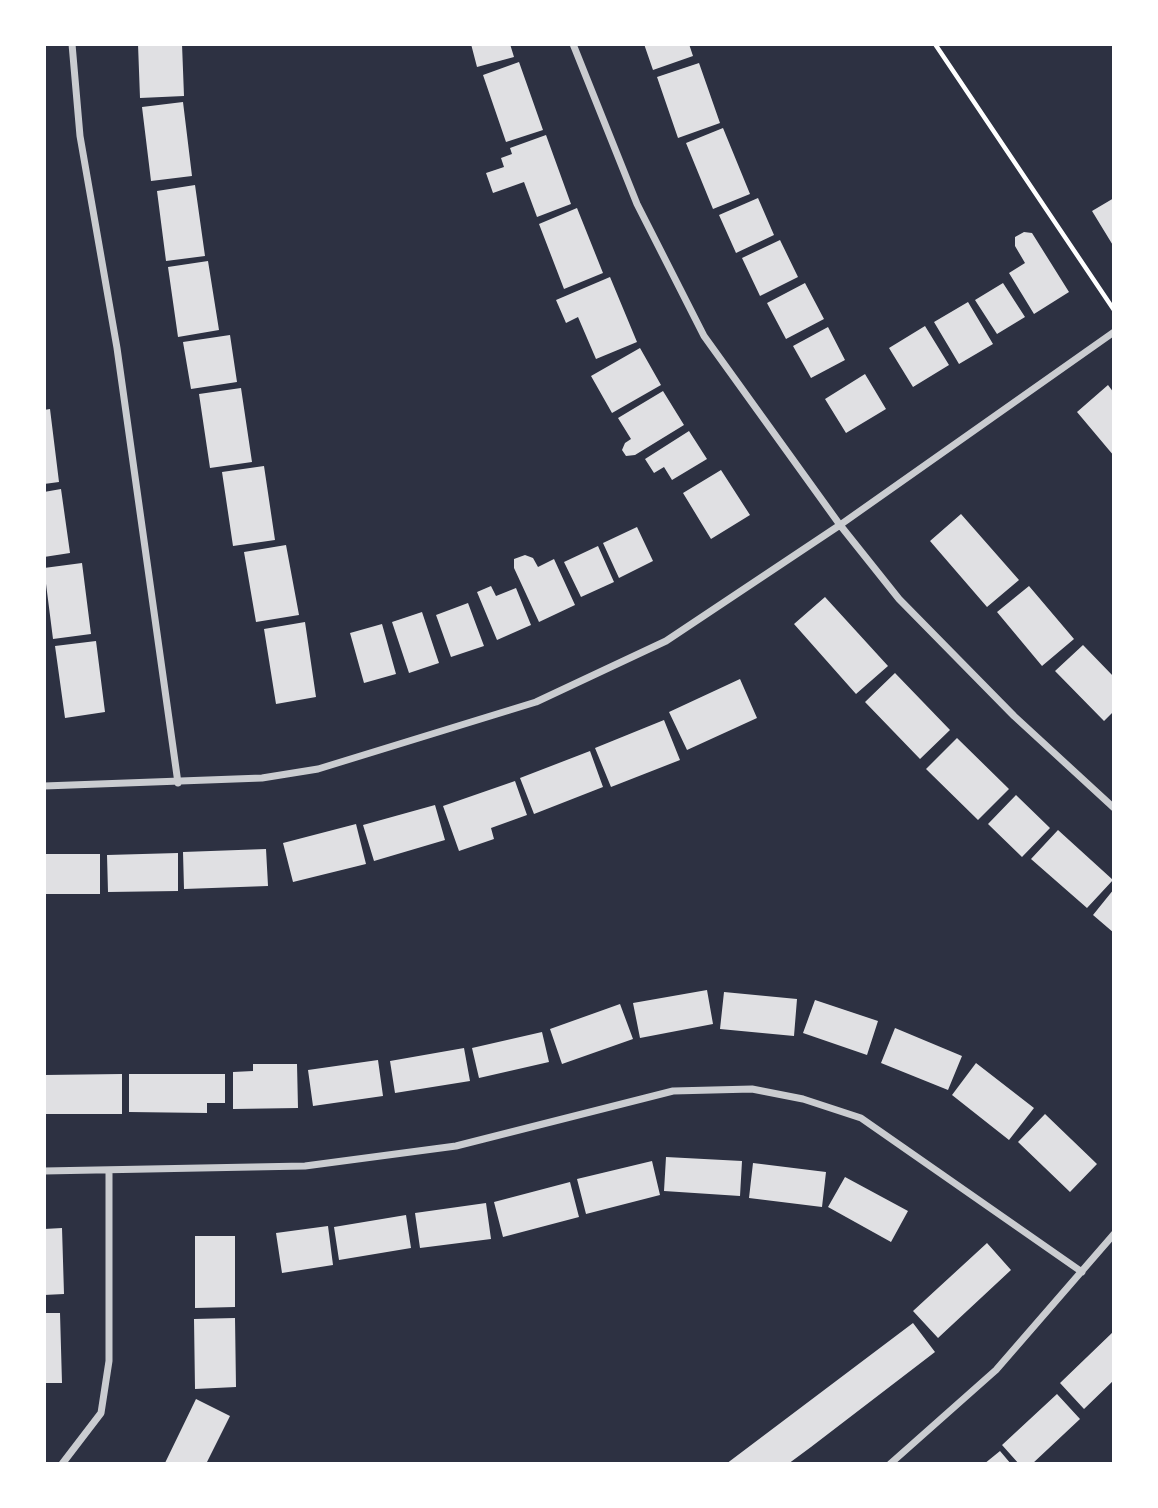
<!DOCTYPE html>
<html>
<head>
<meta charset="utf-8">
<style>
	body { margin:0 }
	#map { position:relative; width:1158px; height:1508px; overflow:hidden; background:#2d3142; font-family:Jost,sans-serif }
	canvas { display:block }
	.frame { position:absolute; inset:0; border:46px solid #fff; pointer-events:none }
</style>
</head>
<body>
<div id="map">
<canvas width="1158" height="1508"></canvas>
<div class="frame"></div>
</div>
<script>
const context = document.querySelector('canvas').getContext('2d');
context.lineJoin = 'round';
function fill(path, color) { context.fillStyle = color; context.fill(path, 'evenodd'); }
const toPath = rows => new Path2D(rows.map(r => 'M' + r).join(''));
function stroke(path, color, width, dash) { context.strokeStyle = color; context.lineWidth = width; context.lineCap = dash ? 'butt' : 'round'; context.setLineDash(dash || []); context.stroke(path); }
fill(toPath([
	[138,44,182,44,184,96,140,98],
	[471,44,510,44,514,57,477,67],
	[644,44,689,44,693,56,653,70],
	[519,62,543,130,506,142,483,75],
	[699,63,720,123,678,138,657,77],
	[183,102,192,176,151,181,142,107],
	[723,128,750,194,713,209,686,143],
	[546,135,571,204,537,217,524,182,493,193,486,173,504,167,501,158,512,154,510,148],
	[195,185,205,256,166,261,157,191],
	[758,198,774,235,736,253,719,215],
	[1114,198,1114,247,1092,211],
	[577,208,603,273,564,289,539,224],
	[1024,232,1032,233,1069,292,1034,314,1009,273,1025,263,1015,246,1015,237],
	[780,240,798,277,760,296,742,258],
	[208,261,219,330,178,337,168,267],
	[610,277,637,342,596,359,578,317,566,323,556,300],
	[805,283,824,319,786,339,767,303],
	[1003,283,1025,317,997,334,975,300],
	[968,302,993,344,959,364,934,322],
	[925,326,949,365,913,387,889,348],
	[828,327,845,360,811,378,793,346],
	[230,335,237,382,191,389,183,342],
	[640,348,661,385,612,413,591,376],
	[865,374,886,409,846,433,825,399],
	[1108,385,1114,393,1114,456,1077,412],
	[241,388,252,462,210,468,199,394],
	[663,391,684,425,635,455,626,456,622,450,625,443,631,439,618,418],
	[50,409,59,482,44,484,44,410],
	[689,431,707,459,672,480,664,467,654,473,645,459],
	[264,466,275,540,233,546,222,472],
	[721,470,750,515,711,539,683,493],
	[61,489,70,553,44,557,44,492],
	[961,514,1019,580,987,607,930,541],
	[637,527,653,561,619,578,603,543],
	[286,545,299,615,256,622,244,552],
	[598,546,614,582,581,597,564,562],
	[525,555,533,558,538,567,554,559,575,605,539,622,514,568,514,559],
	[82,563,91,634,53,639,44,568],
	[491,586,496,596,516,588,531,625,497,640,477,592],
	[1029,586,1074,639,1042,666,997,612],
	[825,597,888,666,856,694,794,624],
	[468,603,484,646,451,657,436,615],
	[422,612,439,663,409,673,392,622],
	[305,622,316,697,276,704,264,629],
	[382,624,396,674,364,683,350,633],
	[96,641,105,712,65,718,55,646],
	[1083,645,1114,677,1114,711,1104,721,1055,671],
	[895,673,950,730,920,759,865,702],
	[740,679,757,718,687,750,669,712],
	[664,720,680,760,611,787,595,748],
	[957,738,1009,789,978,820,926,769],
	[590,751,603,787,534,814,520,778],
	[515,781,527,815,491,828,494,839,459,851,443,806],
	[1016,795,1050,828,1022,857,988,824],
	[435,805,445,840,374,861,363,825],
	[356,824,366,864,293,882,283,843],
	[1058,830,1113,880,1087,908,1031,859],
	[266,849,268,886,184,889,183,852],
	[178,853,178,891,108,892,107,855],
	[44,854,100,854,100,894,44,894],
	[1114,889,1114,933,1093,915],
	[707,990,713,1024,640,1038,633,1003],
	[724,992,797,999,794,1036,720,1029],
	[815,1000,878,1021,867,1055,803,1033],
	[620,1004,633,1039,562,1064,550,1029],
	[895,1028,962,1056,948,1090,881,1063],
	[542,1032,549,1062,479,1078,472,1048],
	[464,1048,470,1081,395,1093,390,1061],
	[378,1060,383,1096,313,1106,308,1070],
	[976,1063,1034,1108,1009,1140,952,1095],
	[253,1064,297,1064,298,1108,233,1109,233,1072,253,1071],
	[122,1074,122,1114,44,1114,44,1075],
	[129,1074,225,1074,225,1103,207,1103,207,1113,129,1112],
	[1045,1114,1097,1164,1070,1192,1018,1142],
	[666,1157,742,1161,740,1196,664,1191],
	[652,1161,660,1195,586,1214,577,1179],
	[753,1163,826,1172,822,1207,749,1198],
	[845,1177,908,1211,891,1242,828,1207],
	[570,1182,579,1217,503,1237,494,1202],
	[486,1203,491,1239,420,1248,415,1213],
	[406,1215,411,1248,339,1260,334,1227],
	[328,1226,333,1265,282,1273,276,1233],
	[62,1228,64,1294,44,1295,44,1229],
	[195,1236,235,1236,235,1307,195,1308],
	[987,1243,1011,1270,938,1338,913,1311],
	[44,1313,60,1313,62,1383,44,1383],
	[235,1318,236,1387,195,1389,194,1319],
	[913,1323,935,1352,811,1447,788,1464,726,1464],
	[1114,1331,1114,1380,1084,1409,1060,1383],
	[1057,1394,1080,1419,1032,1464,1019,1464,1002,1445],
	[196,1399,230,1416,206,1464,167,1464,165,1463],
	[1000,1451,1011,1464,984,1464]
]), '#e0e0e3');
stroke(toPath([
	[935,44,1114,310]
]), '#fff', 4.5);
stroke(toPath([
	[72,44,80,136,117,348,178,783],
	[573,44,637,204,704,336,840,525,899,599,1014,716,1114,808],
	[44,786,262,778,318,769,536,702,666,641,840,525,1114,332],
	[44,1171,305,1166,456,1146,673,1091,752,1089,803,1099,861,1118,1082,1272],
	[62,1464,101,1413,109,1361,109,1171],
	[890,1464,996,1370,1114,1234]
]), '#caccd0', 7);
</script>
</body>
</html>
